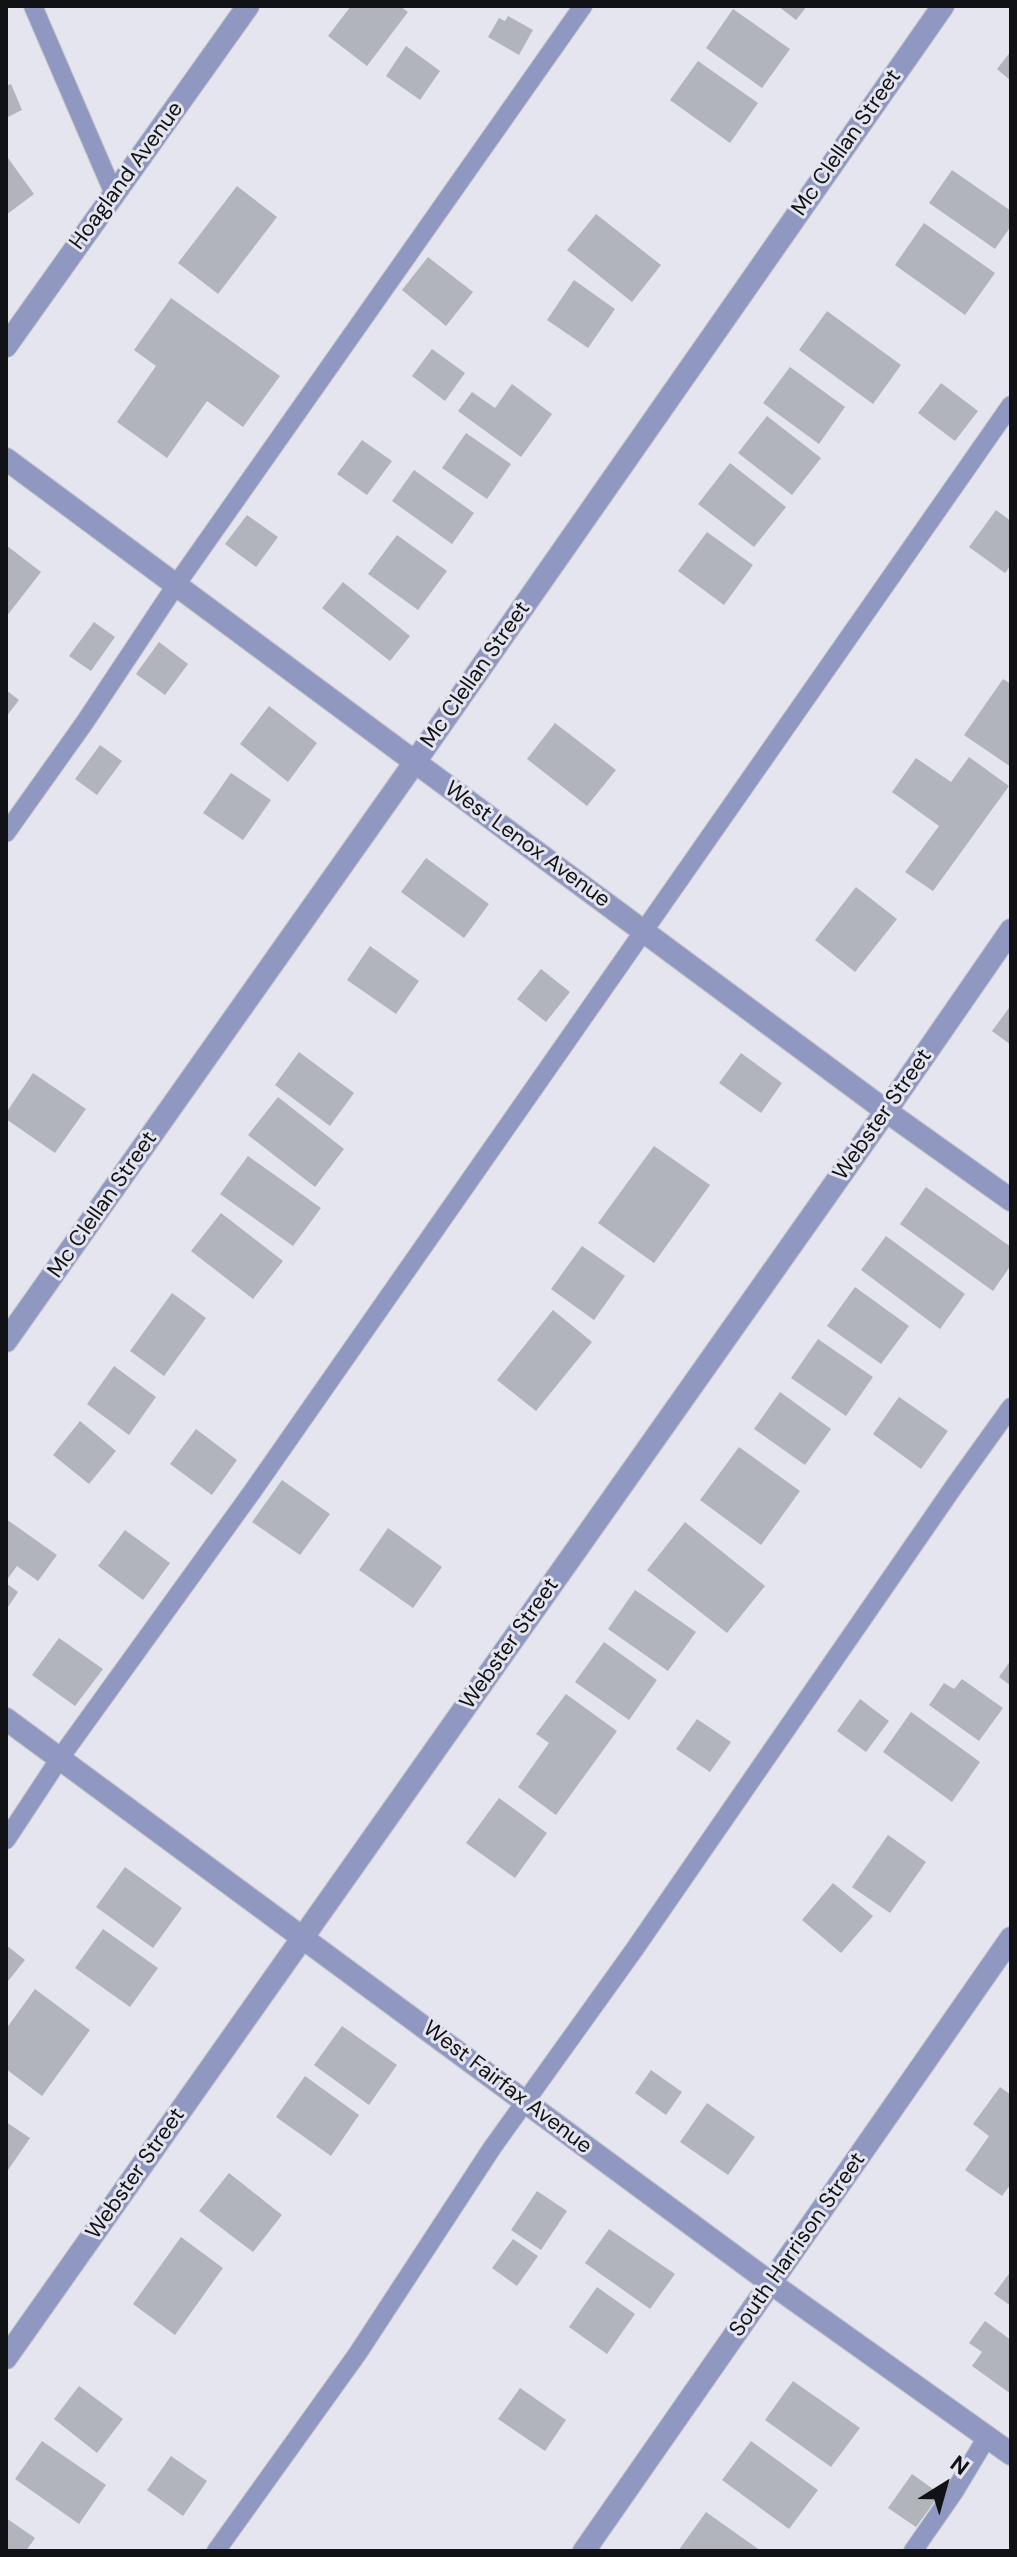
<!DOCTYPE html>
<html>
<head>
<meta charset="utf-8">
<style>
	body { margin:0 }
	#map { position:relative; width:1017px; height:2557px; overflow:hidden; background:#e4e5ee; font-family:"DM Sans",sans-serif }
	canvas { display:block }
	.frame { position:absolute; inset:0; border:8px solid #111215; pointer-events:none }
	.north { position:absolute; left:905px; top:2445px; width:80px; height:80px; -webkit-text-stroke:6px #e4e5ee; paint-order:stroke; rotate:37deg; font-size:22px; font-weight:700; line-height:32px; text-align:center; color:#111215 }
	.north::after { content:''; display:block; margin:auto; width:28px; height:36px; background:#111215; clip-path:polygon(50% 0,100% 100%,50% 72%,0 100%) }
</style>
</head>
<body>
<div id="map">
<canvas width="1017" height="2557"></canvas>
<div class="frame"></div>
<div class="north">N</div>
</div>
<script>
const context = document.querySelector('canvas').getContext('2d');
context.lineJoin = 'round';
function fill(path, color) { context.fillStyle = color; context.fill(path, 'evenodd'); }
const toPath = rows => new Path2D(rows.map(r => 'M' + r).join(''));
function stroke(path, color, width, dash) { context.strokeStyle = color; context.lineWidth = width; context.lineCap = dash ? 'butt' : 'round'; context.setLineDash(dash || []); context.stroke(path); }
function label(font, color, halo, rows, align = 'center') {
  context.font = font + ' "DM Sans",sans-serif'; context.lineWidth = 6; context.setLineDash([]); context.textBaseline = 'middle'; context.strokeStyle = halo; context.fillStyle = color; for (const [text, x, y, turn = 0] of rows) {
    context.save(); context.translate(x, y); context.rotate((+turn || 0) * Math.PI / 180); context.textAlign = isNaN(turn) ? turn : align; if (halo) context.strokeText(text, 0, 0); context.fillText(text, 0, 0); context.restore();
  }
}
fill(toPath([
	[351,6,400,6,408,12,367,66,328,36],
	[778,6,807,6,796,20],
	[733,9,790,49,762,88,706,48],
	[508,16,533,30,519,55,488,37,499,18,505,21],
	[406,46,440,71,420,100,386,76],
	[1011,51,1011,81,997,69],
	[698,61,758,103,730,143,670,100],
	[11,84,22,110,6,118,6,86],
	[8,158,34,194,6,215,6,160],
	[952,170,1011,211,1011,226,995,249,929,203],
	[237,186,277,217,218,294,178,263],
	[596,214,661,265,632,302,567,250],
	[924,223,995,273,965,315,895,265],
	[428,257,473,292,446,326,402,290],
	[574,280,615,309,588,348,547,320],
	[171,298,280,376,243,427,207,401,167,458,117,422,156,366,134,350],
	[827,311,901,365,873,404,799,350],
	[432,349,465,373,445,401,412,376],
	[790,367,845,407,819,444,763,403],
	[941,383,978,411,955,441,918,413],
	[512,384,552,414,521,457,458,411,472,392,495,408],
	[767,416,821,458,792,495,738,453],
	[466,433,511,464,487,499,442,468],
	[362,440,392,461,367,495,337,474],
	[730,463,786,507,754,547,698,504],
	[414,470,474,513,452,544,392,501],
	[996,510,1011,521,1011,565,1005,573,969,547],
	[247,515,278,537,256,567,225,544],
	[707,532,753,565,724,605,678,571],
	[397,535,447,571,418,610,368,574],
	[6,545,41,572,6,617],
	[343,582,410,636,390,661,322,608],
	[94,622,115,637,91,671,69,656],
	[159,642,188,664,165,695,136,674],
	[1003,679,1011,684,1011,767,964,735],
	[6,690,19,700,6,717],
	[269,706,317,743,288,782,240,744],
	[555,723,616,770,587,806,527,759],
	[100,745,122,761,97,795,75,779],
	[969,757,1009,786,933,891,905,872,939,826,892,792,916,758,951,782],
	[231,773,271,800,243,840,203,813],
	[426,858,489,904,464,938,401,892],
	[856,887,897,919,855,972,815,940],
	[370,946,419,981,396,1014,347,980],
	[541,969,570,992,546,1022,517,999],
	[1009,1008,1011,1010,1011,1045,992,1031],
	[299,1052,354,1093,330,1126,275,1085],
	[741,1053,782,1083,761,1113,719,1083],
	[33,1073,86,1109,55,1153,6,1119,6,1113],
	[278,1097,344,1149,315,1187,248,1135],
	[654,1146,710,1185,654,1263,598,1223],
	[248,1156,321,1208,293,1246,220,1194],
	[926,1187,1011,1247,1011,1265,993,1291,900,1224],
	[221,1213,283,1261,253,1299,191,1251],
	[886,1236,965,1294,940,1329,861,1270],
	[582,1246,625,1276,594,1320,551,1289],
	[855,1287,909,1326,881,1364,827,1326],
	[172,1293,206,1318,164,1376,130,1351],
	[553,1310,592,1342,536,1411,497,1380],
	[818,1339,873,1377,846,1416,791,1378],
	[114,1366,156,1397,129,1435,87,1404],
	[780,1392,831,1429,805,1465,754,1429],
	[899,1397,948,1431,921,1469,873,1434],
	[80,1421,116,1451,89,1484,53,1455],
	[196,1429,237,1460,212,1495,170,1464],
	[739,1447,800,1491,761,1545,700,1500],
	[282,1480,330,1514,300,1555,252,1522],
	[6,1519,57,1555,38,1581,17,1566,6,1581],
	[685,1522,765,1586,727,1633,647,1570],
	[388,1528,442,1567,413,1608,359,1570],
	[125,1530,170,1563,143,1600,98,1566],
	[6,1583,18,1592,6,1610],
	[635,1590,696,1632,668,1671,608,1629],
	[59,1638,103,1669,75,1706,32,1675],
	[604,1642,657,1680,629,1720,575,1682],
	[1011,1660,1011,1686,999,1677],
	[962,1679,1003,1708,979,1741,929,1705,944,1683,954,1689],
	[566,1694,617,1731,556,1815,518,1787,549,1743,536,1734],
	[860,1699,889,1721,866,1752,837,1731],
	[911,1712,980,1762,952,1802,883,1752],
	[697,1719,731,1742,710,1772,676,1749],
	[499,1798,547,1833,515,1878,466,1843],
	[888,1835,926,1862,890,1913,852,1887],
	[125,1867,182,1908,153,1948,96,1907],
	[833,1883,873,1916,841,1953,802,1920],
	[103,1929,158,1968,130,2007,75,1968],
	[6,1945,25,1960,8,1981,6,1980],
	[35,1989,90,2030,42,2096,6,2069,6,2029],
	[342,2026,397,2065,369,2105,314,2065],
	[651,2070,682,2092,666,2115,635,2093],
	[305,2076,359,2115,331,2156,276,2117],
	[1000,2087,1011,2095,1011,2184,1002,2196,965,2170,989,2136,973,2124],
	[707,2103,755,2137,728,2175,680,2142],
	[6,2122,30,2138,6,2173],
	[229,2173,282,2215,253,2252,199,2211],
	[537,2191,567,2211,541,2250,511,2230],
	[609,2229,675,2274,650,2309,585,2263],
	[181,2237,223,2268,175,2335,133,2304],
	[513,2239,538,2256,517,2286,492,2268],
	[1011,2271,1011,2306,994,2294],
	[597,2287,635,2314,607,2354,569,2327],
	[985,2321,1011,2340,1011,2394,972,2366,982,2352,969,2343],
	[793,2381,860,2428,831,2467,765,2420],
	[79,2386,123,2419,97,2453,54,2419],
	[520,2388,566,2420,545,2451,498,2419],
	[42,2441,106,2485,79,2524,15,2479],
	[751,2441,818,2490,789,2529,722,2480],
	[171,2456,207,2481,183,2516,147,2490],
	[912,2474,940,2494,916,2527,888,2508],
	[706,2512,761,2551,678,2551],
	[6,2518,35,2538,26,2551,6,2551]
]), '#b2b4bc');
const service = toPath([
	[33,6,114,194],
	[6,833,85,722,176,585,583,6],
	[6,1840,60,1758,252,1492,1011,405],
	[216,2551,358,2353,492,2148,634,1950,955,1485,1011,1407],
	[913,2551,954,2492,987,2437]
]);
const minor = toPath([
	[6,346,248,6],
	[6,459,886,1111,1011,1200],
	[6,1341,415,762,943,6],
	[6,1719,772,2284,1011,2454],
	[6,2358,886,1111,1011,930],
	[584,2551,1011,1938]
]);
stroke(service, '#c2c3cb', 20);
stroke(minor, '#c2c3cb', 24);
stroke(service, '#9097c0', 18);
stroke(minor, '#9097c0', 22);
label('22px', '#111215', '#e4e5ee', [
	["Mc Clellan Street",847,143,-55],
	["Hoagland Avenue",127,176,-54],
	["Mc Clellan Street",476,675,-55],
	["West Lenox Avenue",527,845,36],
	["Webster Street",883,1115,-55],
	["Mc Clellan Street",103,1205,-55],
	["Webster Street",510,1644,-55],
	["West Fairfax Avenue",507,2088,37],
	["Webster Street",136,2174,-55],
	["South Harrison Street",798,2245,-55]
]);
</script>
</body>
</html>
